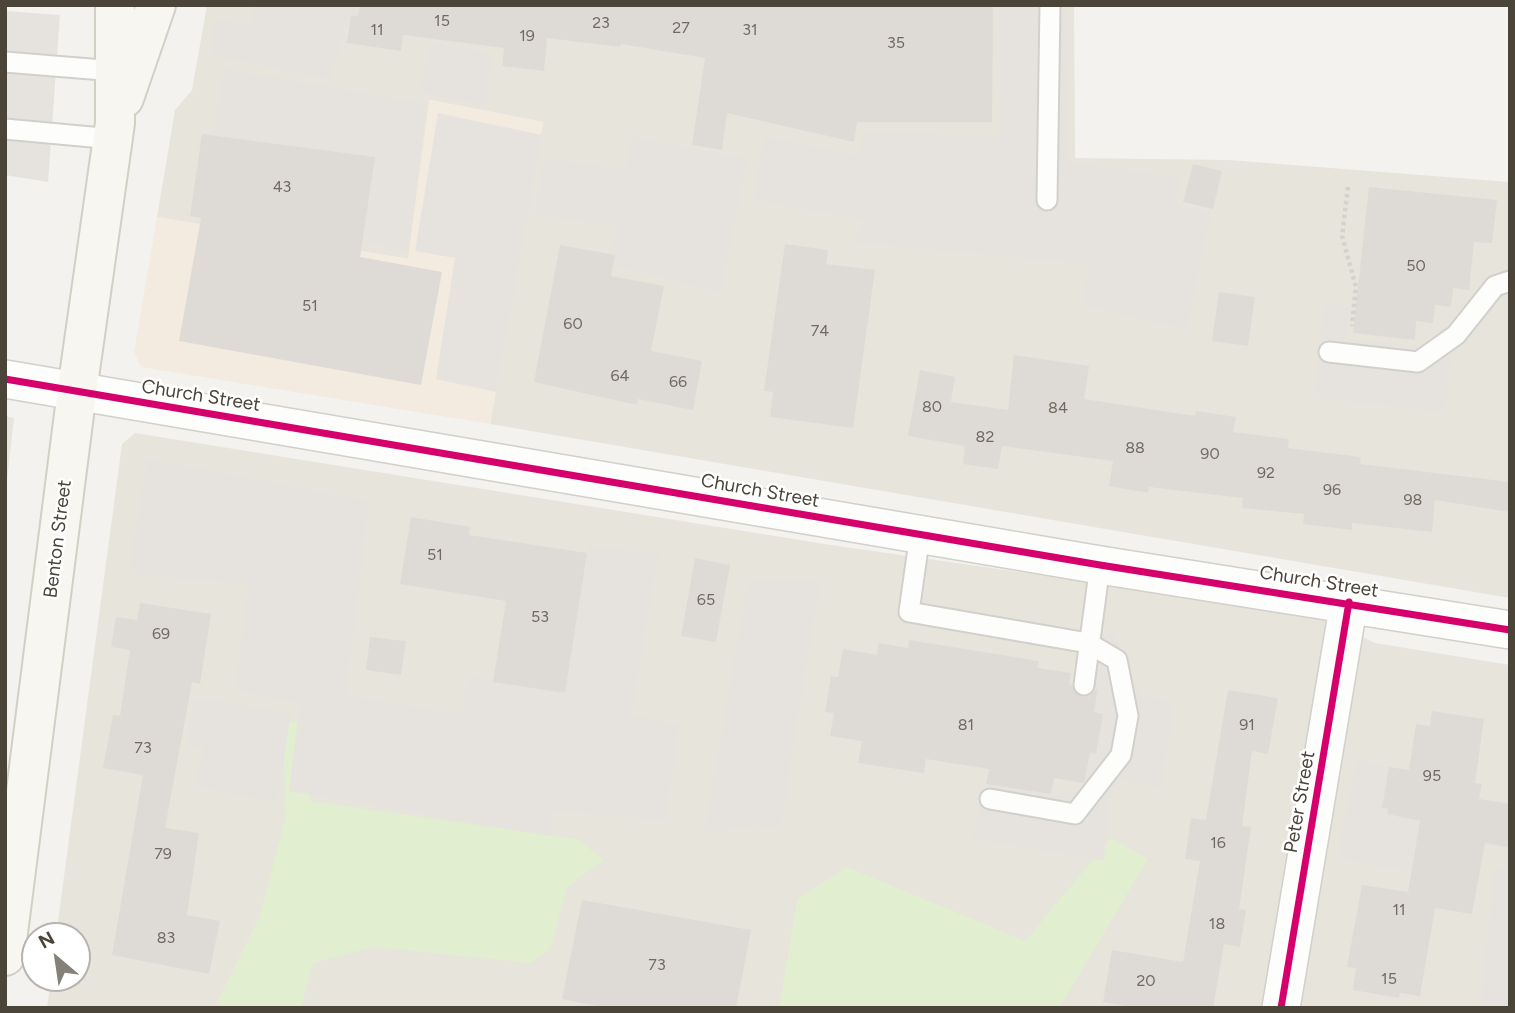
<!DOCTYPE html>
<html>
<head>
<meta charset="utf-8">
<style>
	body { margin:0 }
	#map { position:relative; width:1515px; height:1013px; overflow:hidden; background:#f4f2ee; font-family:Figtree,sans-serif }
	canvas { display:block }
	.frame { position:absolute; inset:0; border:7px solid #4b4439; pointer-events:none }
	.north { position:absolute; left:21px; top:922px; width:70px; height:70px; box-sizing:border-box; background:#fff; border:2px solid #b7b4b0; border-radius:50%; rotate:331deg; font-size:19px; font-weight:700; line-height:28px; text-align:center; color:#4b4439 }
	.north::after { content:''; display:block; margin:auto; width:24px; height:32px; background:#868178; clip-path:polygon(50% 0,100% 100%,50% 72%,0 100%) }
</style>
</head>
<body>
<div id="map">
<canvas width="1515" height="1013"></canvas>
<div class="frame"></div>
<div class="north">N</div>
</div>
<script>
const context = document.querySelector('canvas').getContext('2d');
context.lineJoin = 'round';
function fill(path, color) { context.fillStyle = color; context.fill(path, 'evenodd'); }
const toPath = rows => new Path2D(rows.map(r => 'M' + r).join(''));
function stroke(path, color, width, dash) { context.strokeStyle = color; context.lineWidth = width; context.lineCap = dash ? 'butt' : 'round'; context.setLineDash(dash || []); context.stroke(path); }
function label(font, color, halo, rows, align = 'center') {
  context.font = font + ' Figtree,sans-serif'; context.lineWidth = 5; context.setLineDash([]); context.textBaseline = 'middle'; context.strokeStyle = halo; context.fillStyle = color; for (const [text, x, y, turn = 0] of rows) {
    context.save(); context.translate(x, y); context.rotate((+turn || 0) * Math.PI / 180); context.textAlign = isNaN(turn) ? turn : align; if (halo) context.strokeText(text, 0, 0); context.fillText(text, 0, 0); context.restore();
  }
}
fill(toPath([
	[207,5,1074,5,1075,158,1229,160,1510,182,1510,598,490,424,543,122,430,100,409,259,157,217,175,110,192,90],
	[5,416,14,418,5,498],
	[135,433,831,545,1319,615,1375,643,1510,665,1510,1008,47,1008,51,978,77,978,77,936,56,936,122,444]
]), '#e7e4dc');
fill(toPath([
	[429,100,543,122,490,424,141,367,134,352,157,217,408,259]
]), '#f3ebdf');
fill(toPath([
	[314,721,310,801,576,839,604,859,567,887,551,947,531,963,373,947,313,963,301,1008,214,1008,259,918,286,816,283,723],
	[1111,838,1148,859,1059,1008,779,1008,797,900,847,867,1025,941]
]), '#e1eecf');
fill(toPath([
	[253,5,360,5,358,17,348,19,329,79,210,55,214,19,250,24],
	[999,5,1067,5,1067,162,1182,178,1173,204,1211,212,1187,330,1084,305,1089,264,855,242,863,220,753,200,764,137,860,156,864,131,1000,137],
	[5,11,60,15,48,182,5,175],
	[431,43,491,53,487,106,419,92],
	[224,69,426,104,408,253,363,240,374,157,213,135],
	[438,113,542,135,496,392,436,379,455,258,415,251],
	[632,137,747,159,720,292,613,266,615,226,534,215,544,158,625,170],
	[1324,304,1349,307,1346,339,1452,350,1445,412,1313,398],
	[147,459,369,501,346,695,462,715,468,676,565,693,588,547,659,553,632,715,679,726,666,820,554,811,551,836,289,791,300,703,236,691,248,584,129,574],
	[748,581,820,582,780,829,756,825,704,834],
	[1112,631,1141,696,1169,700,1174,709,1160,787,1121,780,1109,790,1104,861,973,838,986,784,1051,794,1075,792,1084,783,1090,753,1096,754,1102,714,1094,712,1098,688,1082,655],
	[194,698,291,713,277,802,195,787,204,748,186,746],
	[1356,760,1389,767,1382,808,1388,809,1387,813,1420,821,1474,882,1338,859],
	[1494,868,1510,869,1510,1006,1481,1003]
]), '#e6e3df');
fill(toPath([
	[360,5,993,5,992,122,857,122,854,142,727,113,722,150,692,145,705,58,621,44,620,47,547,38,544,71,502,66,504,48,403,35,401,51,347,43,351,16,358,16],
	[202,134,375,157,360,257,442,272,421,385,179,341,201,218,190,216],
	[1193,164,1222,171,1213,209,1183,202],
	[1369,187,1497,200,1492,243,1474,242,1469,290,1453,288,1451,307,1435,305,1433,323,1416,321,1415,340,1353,333],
	[785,244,828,250,826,264,875,270,853,428,770,417,773,392,764,391],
	[560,245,615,255,611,276,664,286,651,351,702,361,693,410,638,399,637,405,534,382],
	[1219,292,1255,297,1248,346,1212,341],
	[1014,355,1089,366,1084,399,1195,416,1196,411,1236,417,1233,432,1289,439,1288,448,1361,457,1360,464,1510,482,1510,512,1435,500,1432,532,1352,523,1352,530,1303,524,1304,514,1242,508,1243,498,1149,487,1148,493,1109,486,1113,461,1002,446,998,469,963,464,965,446,908,436,920,370,955,377,951,402,1008,410],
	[411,517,470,527,469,535,587,553,565,693,493,682,506,601,400,584],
	[695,558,730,565,716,642,681,636],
	[140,603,211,614,200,684,192,682,165,828,199,833,187,915,220,921,209,974,112,955,143,775,103,768,113,715,120,716,130,650,111,647,116,617,137,620],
	[370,637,406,641,401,675,366,670],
	[909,640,1039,661,1037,668,1071,673,1069,683,1082,697,1089,696,1098,688,1094,712,1103,714,1096,754,1090,753,1084,783,1054,778,1051,794,986,784,989,769,926,759,924,773,858,763,862,741,830,736,834,713,825,712,831,676,838,677,843,649,877,655,879,643,908,648],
	[1228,690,1278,698,1268,754,1252,751,1242,826,1251,827,1239,909,1246,910,1240,947,1224,944,1213,1008,1136,1008,1103,1002,1112,950,1183,962,1200,861,1185,859,1191,818,1206,820],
	[1432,711,1484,719,1475,783,1482,784,1479,799,1510,804,1510,848,1485,843,1472,914,1435,908,1420,996,1400,993,1399,998,1353,990,1356,968,1347,967,1362,885,1408,892,1420,821,1387,814,1388,809,1382,808,1389,767,1409,770,1416,724,1430,726],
	[582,900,751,930,736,1008,607,1008,562,999]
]), '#dedbd6');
const lane = toPath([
	[5,62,115,71],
	[5,129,113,139],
	[1047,200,1050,5],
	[1329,352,1418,362,1456,335,1495,286,1510,281],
	[920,534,909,612,1088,643,1117,660,1128,716,1121,755,1075,814,990,799],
	[1084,685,1100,565]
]);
const street = toPath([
	[5,379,1100,565,1510,630],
	[1281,1008,1349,602]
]);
const secondary = toPath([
	[124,98,156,5],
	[5,956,77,391,115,123,115,5]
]);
stroke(lane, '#d2d0cb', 23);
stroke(street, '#d2d0cb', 40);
stroke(secondary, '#d3cfc5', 42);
stroke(toPath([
	[1348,187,1342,236,1356,287,1352,326]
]), '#d3d2cc', 4.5, [3.5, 3.5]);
stroke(lane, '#fdfdfc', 19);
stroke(street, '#fdfdfc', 37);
stroke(secondary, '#f7f6f1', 38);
stroke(toPath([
	[5,379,1100,565,1510,630],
	[1281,1008,1349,602]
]), '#d6006c', 7);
label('16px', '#706a61', null, [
	["15",442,21],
	["23",601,23],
	["27",681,28],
	["11",377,30],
	["31",750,30],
	["19",527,36],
	["35",896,43],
	["43",282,187],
	["50",1416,266],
	["51",310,306],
	["60",573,324],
	["74",820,331],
	["64",620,376],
	["66",678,382],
	["80",932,407],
	["84",1058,408],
	["82",985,437],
	["88",1135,448],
	["90",1210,454],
	["92",1266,473],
	["96",1332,490],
	["98",1413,500],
	["51",435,555],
	["65",706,600],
	["53",540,617],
	["69",161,634],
	["81",966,725],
	["91",1247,725],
	["73",143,748],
	["95",1432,776],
	["16",1218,843],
	["79",163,854],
	["11",1399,910],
	["18",1217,924],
	["83",166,938],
	["73",657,965],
	["15",1389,979],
	["20",1146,981]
]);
label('19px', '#4b4439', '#fff', [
	["Church Street",201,396,9],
	["Church Street",760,491,10],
	["Benton Street",58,539,-83],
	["Church Street",1319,582,9],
	["Peter Street",1300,802,-80]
]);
</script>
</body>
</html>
